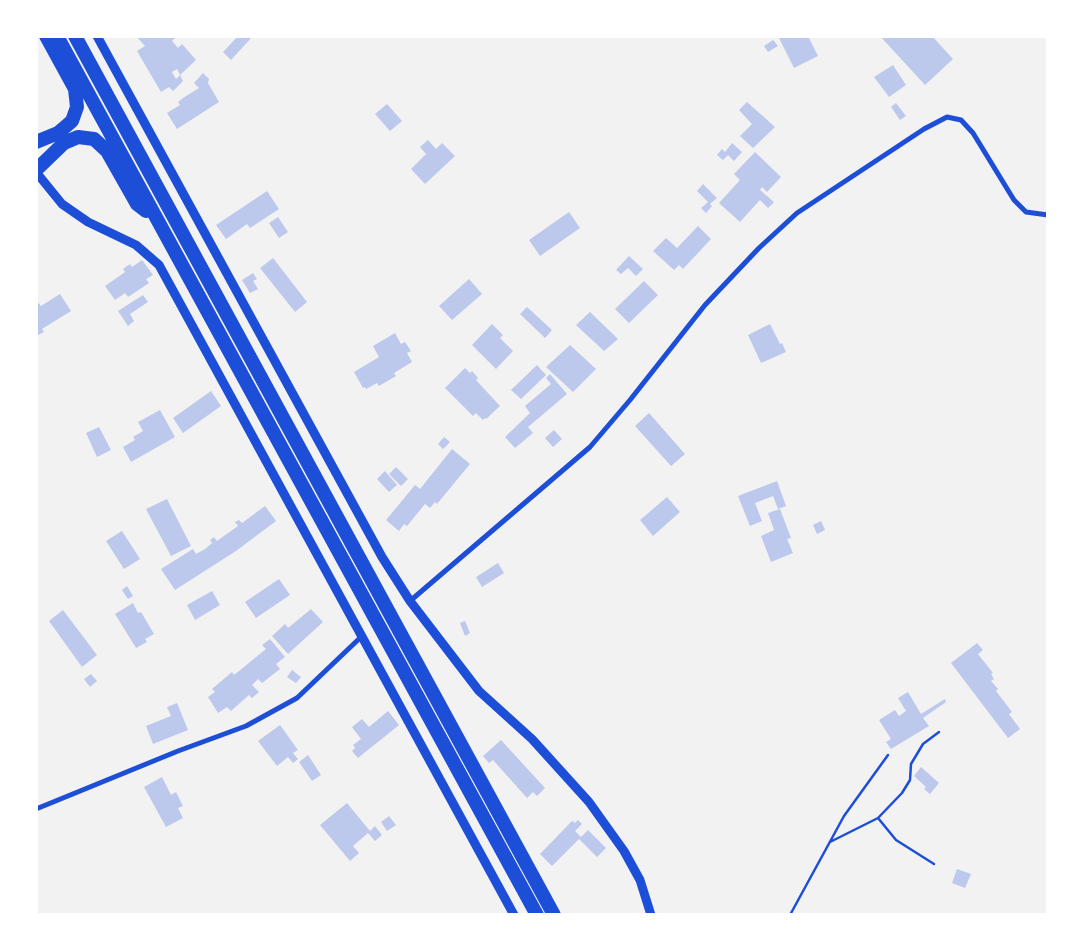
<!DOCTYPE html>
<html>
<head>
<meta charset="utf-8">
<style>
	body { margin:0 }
	#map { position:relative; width:1084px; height:951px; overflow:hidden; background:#f2f2f2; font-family:"Source Sans 3",sans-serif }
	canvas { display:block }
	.frame { position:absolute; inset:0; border:38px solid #fff; pointer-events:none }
</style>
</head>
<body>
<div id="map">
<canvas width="1084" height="951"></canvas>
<div class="frame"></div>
</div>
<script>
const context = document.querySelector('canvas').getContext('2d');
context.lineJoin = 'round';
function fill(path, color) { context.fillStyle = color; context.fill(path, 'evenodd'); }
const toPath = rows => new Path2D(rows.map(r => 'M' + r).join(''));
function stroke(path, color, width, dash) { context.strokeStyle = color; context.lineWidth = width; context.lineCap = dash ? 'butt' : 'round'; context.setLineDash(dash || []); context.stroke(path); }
fill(toPath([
	[136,36,177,36,172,41,178,48,182,44,196,60,180,75,177,69,172,72,176,79,180,75,183,81,173,91,169,87,161,92,137,51,145,46],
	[238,36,253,36,231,60,223,52],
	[778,36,808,36,818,56,794,68],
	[880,36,932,36,953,59,925,85],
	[773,40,778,46,768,52,764,46],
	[893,65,906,85,889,97,874,77],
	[203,73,209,79,208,83,219,102,177,129,167,113,180,105,178,102,183,98,199,88,194,83],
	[747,102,775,127,753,148,740,136,752,124,739,110],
	[896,103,906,116,900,120,891,107],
	[387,104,402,121,390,131,375,114],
	[428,140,436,149,442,143,455,156,425,184,411,169,426,154,420,147],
	[732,143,742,152,734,161,728,155,723,160,717,155,722,149,725,152],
	[755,152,781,177,767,192,762,187,760,190,774,202,768,208,760,200,740,222,719,203,740,180,734,174],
	[703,184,717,198,710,204,712,206,706,213,701,208,708,202,697,191],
	[267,191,279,209,250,228,247,224,226,239,216,225],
	[569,212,580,228,540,256,529,240],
	[278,217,288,232,279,238,269,223],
	[698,226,711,239,683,269,679,265,674,270,653,251,666,238,677,248],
	[629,256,643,269,636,276,628,268,621,274,616,270],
	[273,258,307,302,295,312,260,268],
	[142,260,153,275,146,279,149,283,128,297,125,293,115,300,105,286,125,272,123,269,130,264,132,267],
	[253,273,257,279,253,281,258,289,250,293,242,280],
	[469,279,482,294,452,320,439,306],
	[644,281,658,295,629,323,615,309],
	[60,294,71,311,42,329,44,332,36,336,36,300,41,306],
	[143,295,148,302,130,314,134,321,128,326,118,311],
	[527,307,552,330,545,338,520,314],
	[590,312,618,339,604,351,576,325],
	[492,324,503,335,500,338,513,351,496,369,472,345],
	[770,324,780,344,782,343,786,352,761,363,748,335],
	[395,333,401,344,405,342,411,351,407,353,412,362,394,373,396,376,379,386,377,383,366,389,365,387,363,388,354,372,379,357,373,346],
	[570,345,596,369,573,392,546,367],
	[537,365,546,375,521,399,511,390],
	[465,368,470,373,472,371,478,378,476,380,500,406,486,419,485,418,483,420,476,413,473,416,445,388],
	[550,374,567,394,528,427,533,433,515,448,505,437,530,413,525,406,551,384,546,378],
	[211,391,221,406,183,433,173,418],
	[160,410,175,437,131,462,123,447,135,440,133,437,143,431,138,422],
	[649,413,685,454,671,466,635,426],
	[99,427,111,450,97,457,86,433],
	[554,430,562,439,553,447,545,438],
	[444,437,450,442,443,449,438,444],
	[452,449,470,464,437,504,435,502,430,508,425,504,407,526,404,524,399,531,386,520,415,485,420,489],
	[396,467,408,479,401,486,389,474],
	[385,471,397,485,389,492,377,479],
	[777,481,786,506,778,509,773,496,755,503,762,521,750,526,738,496],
	[667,497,680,512,653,536,640,520],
	[167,499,191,546,171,556,146,509],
	[265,506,276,521,236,551,175,590,161,569,193,549,196,554,205,549,212,543,210,540,214,537,217,541,238,526,235,522,239,520,242,523],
	[780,509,791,538,787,539,793,553,771,562,761,536,774,530,768,513],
	[821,521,825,530,817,534,813,525],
	[122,531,140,559,124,569,106,541],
	[498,563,504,573,482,587,476,577],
	[279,579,290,595,256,618,245,602],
	[127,586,133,596,128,599,122,590],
	[212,591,220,605,195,620,187,605],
	[133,603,138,613,141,612,154,634,145,639,147,642,136,648,115,614],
	[311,609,323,622,288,654,272,636,285,624,288,628],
	[63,610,97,655,82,667,49,621],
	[465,621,470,633,465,636,460,623],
	[270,639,285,657,276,664,280,669,262,683,258,679,252,685,259,692,252,698,249,695,231,711,227,707,218,713,208,697,215,692,212,689,232,672,234,675,266,649,262,645],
	[977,643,983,650,978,654,993,673,991,674,994,679,991,681,998,689,996,691,1012,712,1009,714,1020,729,1008,738,951,663],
	[292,670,301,677,296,683,287,677],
	[91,674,97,681,90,687,84,679],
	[908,692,921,714,945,699,946,702,923,718,929,726,891,749,886,742,891,739,879,720,895,710,899,716,906,711,898,698],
	[177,703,188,730,153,744,146,726,171,716,167,707],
	[388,711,399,725,358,758,352,751,355,748,353,745,361,739,352,727,362,719,369,727],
	[280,725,298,750,293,753,298,759,293,763,288,757,277,766,258,741],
	[501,740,545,788,537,796,533,792,527,798,493,760,489,763,483,756],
	[308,755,321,775,312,781,299,762],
	[921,767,939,783,930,794,924,789,926,787,914,776],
	[162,777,171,795,176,792,183,806,178,808,183,818,166,827,144,787],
	[347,803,370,831,375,826,382,835,375,841,368,833,353,846,359,853,350,861,320,825],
	[389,816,396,825,387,831,381,822],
	[578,820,582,824,575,831,581,837,588,830,606,848,597,857,579,839,552,866,540,854,572,821,575,823],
	[957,869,971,874,965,888,952,883]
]), '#bdc9ec');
stroke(toPath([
	[878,818,896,840,934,864],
	[830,842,878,818,902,793,910,780,911,764,923,744,939,732],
	[790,915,844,816,888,755],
	[1047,915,1048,914]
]), '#1d4ed8', 2.5);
stroke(toPath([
	[410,601,590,447,630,400,705,305,759,248,797,213,924,129,947,117,961,120,973,133,1014,200,1026,212,1048,215],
	[36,809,178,751,246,726,297,698,362,636]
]), '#1d4ed8', 5);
stroke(toPath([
	[97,36,382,557,410,601,479,691,532,739,589,802,624,851,640,880,651,915],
	[36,172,62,204,88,222,136,245,159,265,514,915]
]), '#1d4ed8', 9);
stroke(toPath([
	[57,36,537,915],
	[75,36,554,915],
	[36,142,58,133,72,121,77,107,75,89,46,36],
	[36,170,64,143,78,137,94,139,107,151,137,204,146,211]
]), '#1d4ed8', 14);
</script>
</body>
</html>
